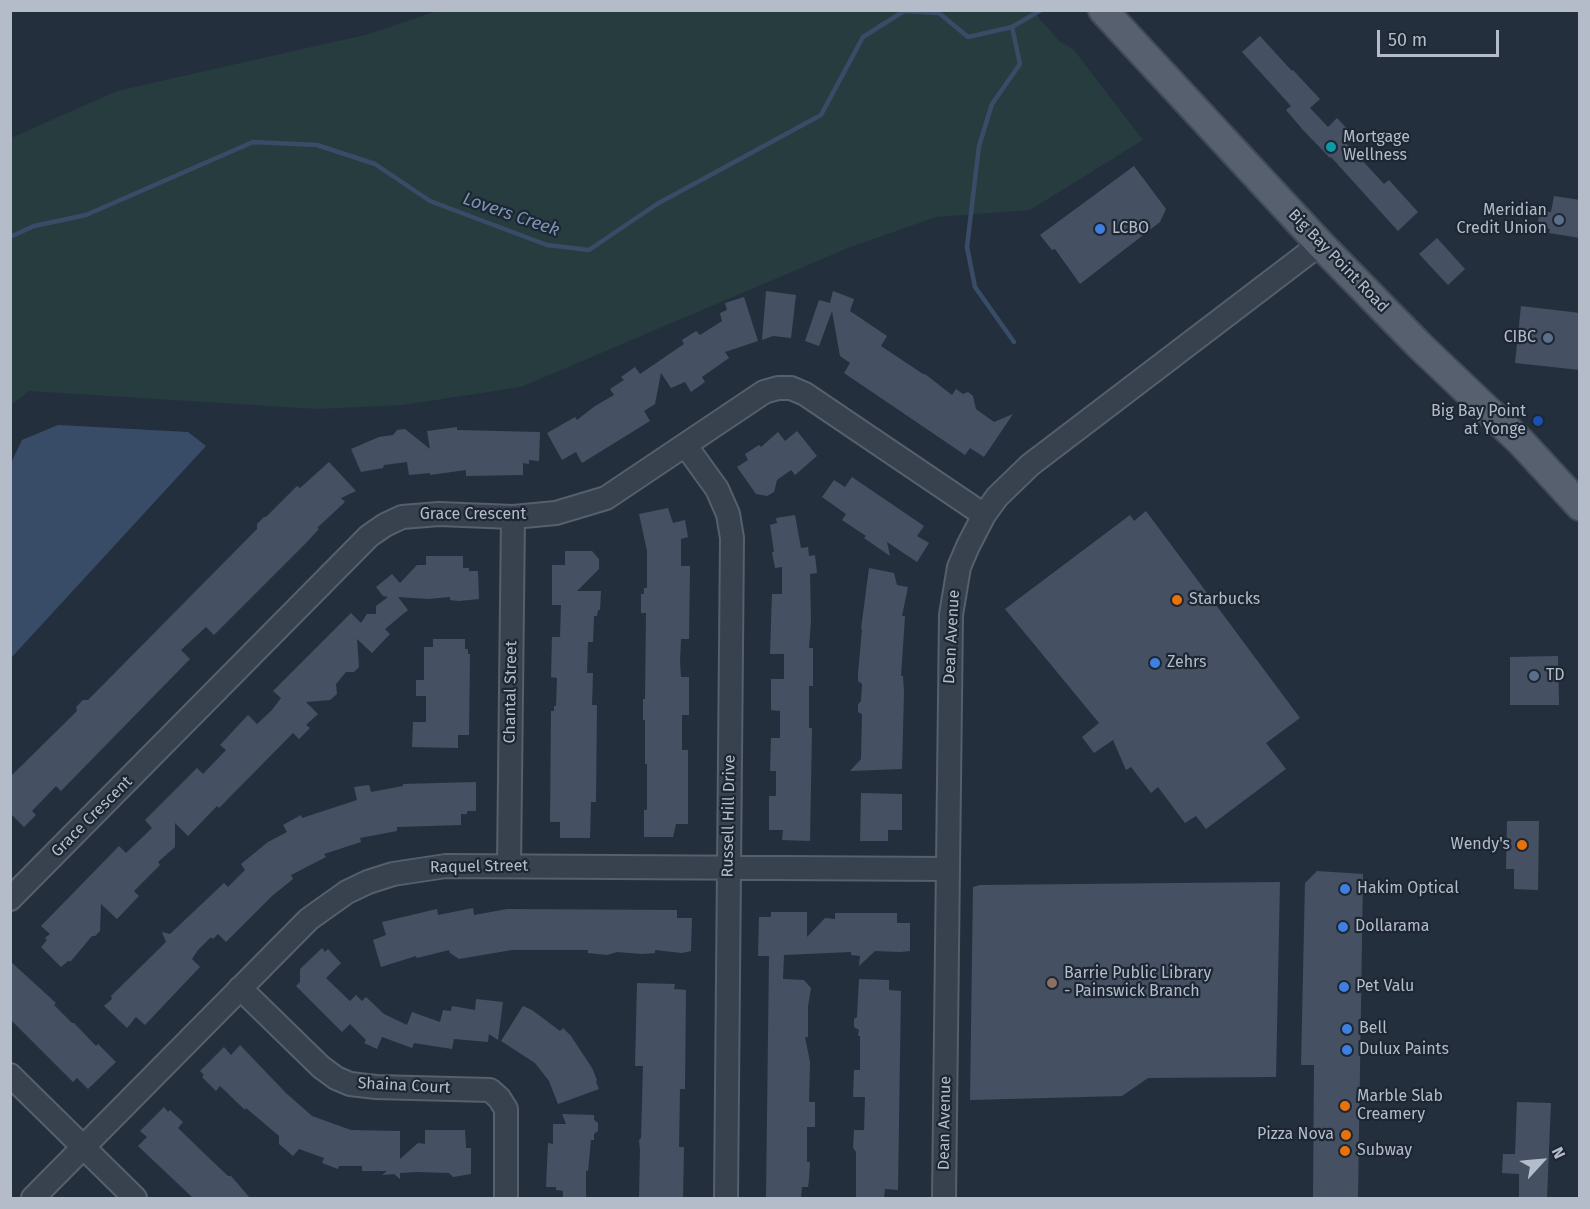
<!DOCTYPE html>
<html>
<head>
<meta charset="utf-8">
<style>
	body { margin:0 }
	#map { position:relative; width:1590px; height:1209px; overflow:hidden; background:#242f3e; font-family:"Fira Sans",sans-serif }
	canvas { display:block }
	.frame { position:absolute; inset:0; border:12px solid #b4bcc9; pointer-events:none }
	.north { position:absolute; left:1512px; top:1131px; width:60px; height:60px; -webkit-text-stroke:4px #1d2633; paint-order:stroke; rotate:64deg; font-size:16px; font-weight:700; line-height:24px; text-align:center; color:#b4bcc9 }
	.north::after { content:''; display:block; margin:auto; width:21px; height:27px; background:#b4bcc9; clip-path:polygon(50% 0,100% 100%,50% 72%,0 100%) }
	.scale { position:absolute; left:1377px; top:30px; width:122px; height:27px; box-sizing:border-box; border:3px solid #b4bcc9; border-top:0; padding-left:8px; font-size:18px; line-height:21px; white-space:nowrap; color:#b4bcc9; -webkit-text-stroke:4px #1d2633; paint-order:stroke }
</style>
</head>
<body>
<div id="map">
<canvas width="1590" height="1209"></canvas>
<div class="frame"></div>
<div class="north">N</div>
<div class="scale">50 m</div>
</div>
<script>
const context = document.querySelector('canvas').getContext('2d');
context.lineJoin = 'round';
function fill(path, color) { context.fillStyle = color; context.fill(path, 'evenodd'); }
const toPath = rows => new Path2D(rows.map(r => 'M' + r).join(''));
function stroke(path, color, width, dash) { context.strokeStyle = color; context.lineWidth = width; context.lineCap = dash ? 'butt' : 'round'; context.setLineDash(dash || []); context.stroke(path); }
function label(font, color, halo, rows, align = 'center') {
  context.font = font + ' "Fira Sans",sans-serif'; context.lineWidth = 4.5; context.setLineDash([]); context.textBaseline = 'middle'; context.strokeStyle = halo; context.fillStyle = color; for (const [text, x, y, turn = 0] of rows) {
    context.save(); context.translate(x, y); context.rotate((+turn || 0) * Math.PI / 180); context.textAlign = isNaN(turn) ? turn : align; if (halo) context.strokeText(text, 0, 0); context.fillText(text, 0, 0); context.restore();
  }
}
fill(toPath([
	[437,11,1033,11,1059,41,1074,50,1143,140,1030,210,936,217,848,248,521,387,403,405,318,409,29,391,11,405,11,138,117,91,369,34]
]), '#263c3f');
fill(toPath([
	[58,425,188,432,206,446,11,658,11,463,22,440]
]), '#394c67');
stroke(toPath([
	[1012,27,1020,64,992,104,979,146,967,247,975,287,1014,342],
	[10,237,34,226,86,215,253,142,317,145,375,164,430,201,547,245,589,250,657,204,821,115,863,37,904,11,939,13,968,37,1012,27,1041,10]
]), '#394c67', 4.5);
fill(toPath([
	[1260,36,1292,71,1293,70,1320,99,1310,108,1328,127,1337,118,1354,136,1346,143,1384,184,1389,180,1418,212,1398,231,1331,157,1330,158,1303,130,1286,110,1291,106,1242,52],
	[1134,166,1166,209,1160,222,1080,284,1055,249,1052,250,1040,235],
	[1554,196,1580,200,1580,238,1549,233,1550,229,1537,227,1540,211,1551,212],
	[1437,238,1465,269,1448,285,1419,254],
	[766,291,796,295,791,338,773,336,762,340],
	[833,291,854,299,850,311,887,336,881,346,923,374,925,374,952,395,956,389,963,394,968,392,973,396,976,409,994,422,1013,414,984,457,970,448,965,455,844,373,850,363,840,356,832,311,819,346,805,341,819,300,830,303],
	[744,297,758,341,725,352,729,358,702,377,705,382,691,392,685,382,671,388,661,373,655,404,644,411,650,421,582,463,576,452,562,460,547,433,575,417,577,420,595,406,614,395,610,389,624,380,621,377,635,367,640,374,684,344,682,340,696,331,700,335,722,321,720,313,727,310,725,303],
	[1521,306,1580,313,1580,370,1515,363],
	[457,427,457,430,540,432,539,461,529,460,529,464,523,463,523,475,466,476,466,470,430,475,430,473,409,475,407,462,384,465,383,468,361,472,351,449,379,437,393,435,397,430,405,429,430,449,427,431],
	[797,431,817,456,795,475,791,470,777,480,774,492,767,496,756,494,737,467,748,460,745,454,759,445,761,447,778,432,785,441],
	[329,462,356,491,341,498,345,502,317,528,319,529,306,543,214,635,206,627,181,650,190,659,61,791,56,786,32,811,36,815,24,827,10,813,10,777,77,711,76,707,83,700,88,700,257,529,257,524,264,517,266,517,297,486,300,488],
	[852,477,924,526,917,536,929,543,917,562,887,542,890,556,864,538,866,536,842,520,846,514,822,497,834,480,845,487],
	[668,508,673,523,685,520,688,537,681,539,681,566,690,566,689,639,681,639,680,662,681,677,689,677,689,715,682,715,682,750,688,750,688,824,676,824,673,837,644,837,644,810,647,810,647,764,645,764,645,720,643,720,643,699,645,699,646,613,641,613,641,594,644,594,644,588,647,588,647,551,639,514],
	[1146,511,1300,718,1266,743,1286,769,1206,829,1196,816,1185,823,1158,787,1151,793,1131,767,1126,770,1113,740,1094,753,1082,737,1099,723,1005,609,1130,515,1134,521],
	[795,515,801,548,808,547,809,556,815,555,817,573,810,574,811,620,809,648,813,648,813,686,809,686,809,728,812,728,810,841,782,840,783,830,769,830,769,796,776,796,776,771,770,771,771,738,780,738,780,711,771,710,771,679,784,679,784,654,770,654,772,594,782,594,782,567,775,568,772,552,774,552,770,525,777,523,776,518],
	[565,551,592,551,599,559,599,569,577,591,601,591,600,610,598,610,597,616,594,616,593,642,588,642,587,673,593,673,592,705,597,705,596,802,591,802,590,838,560,838,560,822,550,822,551,711,554,711,554,706,556,706,557,678,551,677,552,637,560,637,561,605,552,605,552,565,565,565],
	[426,556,463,556,463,568,469,568,469,571,478,571,479,599,459,601,450,600,450,597,428,599,398,597,408,610,385,629,390,634,372,653,357,639,359,667,354,672,346,672,336,684,337,694,330,700,306,702,318,714,306,725,310,728,299,739,293,733,219,808,217,806,188,836,175,823,175,847,158,862,160,865,134,891,139,896,117,919,101,904,100,931,95,936,92,936,71,961,68,961,61,967,41,947,47,940,45,938,50,934,41,926,119,846,126,853,152,828,145,820,197,768,203,774,226,750,220,745,248,715,257,724,272,710,281,698,273,691,351,613,361,623,367,614,376,614,376,606,388,597,383,596,376,587,392,574,400,583,417,565,426,565],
	[869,568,894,573,897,585,908,587,902,616,905,616,901,676,903,676,904,692,902,769,850,771,861,759,862,714,858,712,858,704,861,701,862,684,858,681,858,674,862,629,861,629],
	[433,639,465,639,465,649,468,649,468,654,470,654,469,735,458,735,458,748,412,747,413,722,426,722,426,696,416,696,416,680,424,680,424,647,433,647],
	[1558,656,1559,705,1510,705,1510,657],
	[476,782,476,811,467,811,467,814,461,814,461,825,397,827,397,831,360,838,361,842,324,854,326,857,291,875,293,879,272,896,226,942,218,934,213,939,211,937,198,950,192,959,200,967,145,1025,136,1017,127,1028,104,1006,112,999,111,996,166,942,162,932,170,934,224,883,228,887,245,870,241,864,268,842,287,832,283,825,301,815,302,818,357,800,354,787,369,785,371,792,403,786,403,784],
	[861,793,902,794,902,830,888,830,888,841,860,841],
	[1507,821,1539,821,1538,890,1514,889,1514,869,1506,869],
	[1317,871,1363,874,1358,1198,1313,1198,1314,1065,1301,1065,1305,883],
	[1280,882,1276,1077,1148,1078,1122,1096,970,1100,973,887,980,885],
	[473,908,474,915,507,909,677,910,677,918,692,918,691,951,682,953,655,950,655,953,643,954,617,952,607,955,588,953,588,950,512,950,459,959,450,953,449,950,417,958,416,956,381,967,373,940,386,935,382,922,437,909,438,915],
	[771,912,807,912,807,937,825,918,835,919,835,913,897,913,897,923,910,923,910,951,900,952,875,951,859,966,860,956,851,955,851,952,784,955,783,979,804,980,811,988,808,1006,808,1037,805,1037,810,1062,809,1102,815,1102,815,1127,807,1127,807,1162,810,1162,809,1179,808,1187,802,1187,801,1198,766,1198,769,956,758,956,759,917,771,917],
	[322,948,325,952,328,949,341,963,326,978,350,1001,356,995,362,1001,366,997,384,1014,407,1025,412,1012,440,1022,443,1010,451,1011,452,1006,475,1010,476,999,503,1002,498,1040,489,1034,488,1042,454,1039,452,1049,414,1043,412,1048,382,1037,377,1049,364,1043,366,1040,350,1024,342,1032,296,986,300,982,300,969],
	[10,961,56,1003,54,1005,72,1023,74,1023,96,1046,98,1044,116,1062,88,1089,77,1078,73,1082,10,1019],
	[859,979,889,980,889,990,901,991,898,1190,885,1189,884,1198,856,1198,856,1152,853,1148,854,1130,864,1130,865,1097,853,1097,854,1070,860,1070,860,1036,858,1036,859,1030,854,1027,854,1019,857,1017],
	[637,983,675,984,674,989,686,990,685,1089,680,1089,679,1147,684,1147,683,1198,639,1198,640,1150,639,1140,641,1138,643,1066,635,1066],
	[523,1006,532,1010,560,1031,563,1028,571,1036,592,1068,597,1080,596,1082,599,1089,558,1104,549,1081,535,1063,501,1041],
	[240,1045,286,1093,312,1116,351,1130,400,1131,400,1159,418,1143,425,1144,425,1130,465,1130,466,1148,471,1148,471,1174,453,1177,449,1173,416,1172,400,1173,400,1179,394,1174,382,1175,387,1171,362,1171,362,1166,339,1166,338,1169,322,1163,324,1158,299,1149,293,1156,279,1144,279,1136,246,1108,245,1110,220,1086,216,1091,202,1077,204,1075,200,1071,224,1047,231,1055],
	[1517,1102,1551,1103,1547,1198,1519,1198,1519,1174,1502,1173,1503,1154,1515,1154],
	[164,1107,168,1112,170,1110,183,1122,178,1128,208,1157,228,1176,231,1176,250,1198,193,1198,138,1146,147,1137,140,1131],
	[562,1114,594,1115,594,1120,598,1123,598,1131,594,1134,594,1140,591,1140,588,1171,586,1171,586,1198,563,1198,563,1191,556,1190,556,1187,546,1187,548,1143,553,1144,553,1124,566,1124]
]), '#455162');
const minor = toPath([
	[686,446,717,489,728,514,732,538,726,1198],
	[509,866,513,517],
	[10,899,369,536,385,525,402,517,439,514,513,517,556,513,606,498,764,392,778,388,791,388,805,394,984,515],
	[240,988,321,1067,336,1078,350,1084,376,1087,490,1090,499,1098,506,1109,506,1198],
	[10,1075,135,1198],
	[33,1198,309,919,347,892,368,882,393,874,446,866,947,869],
	[944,1198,951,615,959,567,968,546,984,515,997,497,1030,465,1320,244]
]);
const major = toPath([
	[1103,10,1320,244,1419,345,1521,442,1580,506]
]);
stroke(minor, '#565f6c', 26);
stroke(major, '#414a57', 32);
stroke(minor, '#38414e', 22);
stroke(major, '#56606e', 28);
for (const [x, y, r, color] of [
	[1331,147,6,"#0f9aa8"],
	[1559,220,6,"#5c6f8a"],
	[1100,229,6,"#3f7fe0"],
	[1548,338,6,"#5c6f8a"],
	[1538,421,6,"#1a4fb4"],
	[1177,600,6,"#e8710a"],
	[1155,663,6,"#3f7fe0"],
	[1534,676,6,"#5c6f8a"],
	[1522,845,6,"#e8710a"],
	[1345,889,6,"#3f7fe0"],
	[1343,927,6,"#3f7fe0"],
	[1052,983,6,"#8d6e63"],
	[1344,987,6,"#3f7fe0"],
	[1347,1029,6,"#3f7fe0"],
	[1347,1050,6,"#3f7fe0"],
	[1345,1106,6,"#e8710a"],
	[1346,1135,6,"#e8710a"],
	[1345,1151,6,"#e8710a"]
]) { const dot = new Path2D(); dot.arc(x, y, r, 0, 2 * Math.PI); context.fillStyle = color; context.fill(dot); stroke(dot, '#1d2633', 2); }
label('16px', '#b4bcc9', '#1d2633', [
	["Mortgage",1343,138],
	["Wellness",1343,156],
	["Meridian",1547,211,"right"],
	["Credit Union",1547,229,"right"],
	["LCBO",1112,229],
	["CIBC",1536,338,"right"],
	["Big Bay Point",1526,412,"right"],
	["at Yonge",1526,430,"right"],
	["Starbucks",1189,600],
	["Zehrs",1167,663],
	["TD",1546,676],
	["Wendy's",1510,845,"right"],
	["Hakim Optical",1357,889],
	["Dollarama",1355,927],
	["Barrie Public Library",1064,974],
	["- Painswick Branch",1064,992],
	["Pet Valu",1356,987],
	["Bell",1359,1029],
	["Dulux Paints",1359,1050],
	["Marble Slab",1357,1097],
	["Creamery",1357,1115],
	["Pizza Nova",1334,1135,"right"],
	["Subway",1357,1151]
], 'left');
label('16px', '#b4bcc9', '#1d2633', [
	["Big Bay Point Road",1338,261,46],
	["Grace Crescent",473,515],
	["Dean Avenue",952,637,-87],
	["Chantal Street",511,692,-89],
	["Russell Hill Drive",729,816,-89],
	["Grace Crescent",92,817,-45],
	["Raquel Street",479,867,-1],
	["Shaina Court",404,1086,3],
	["Dean Avenue",945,1123,-89]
]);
label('italic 18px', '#7c92b1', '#1d2633', [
	["Lovers Creek",511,215,19]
]);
</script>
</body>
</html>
